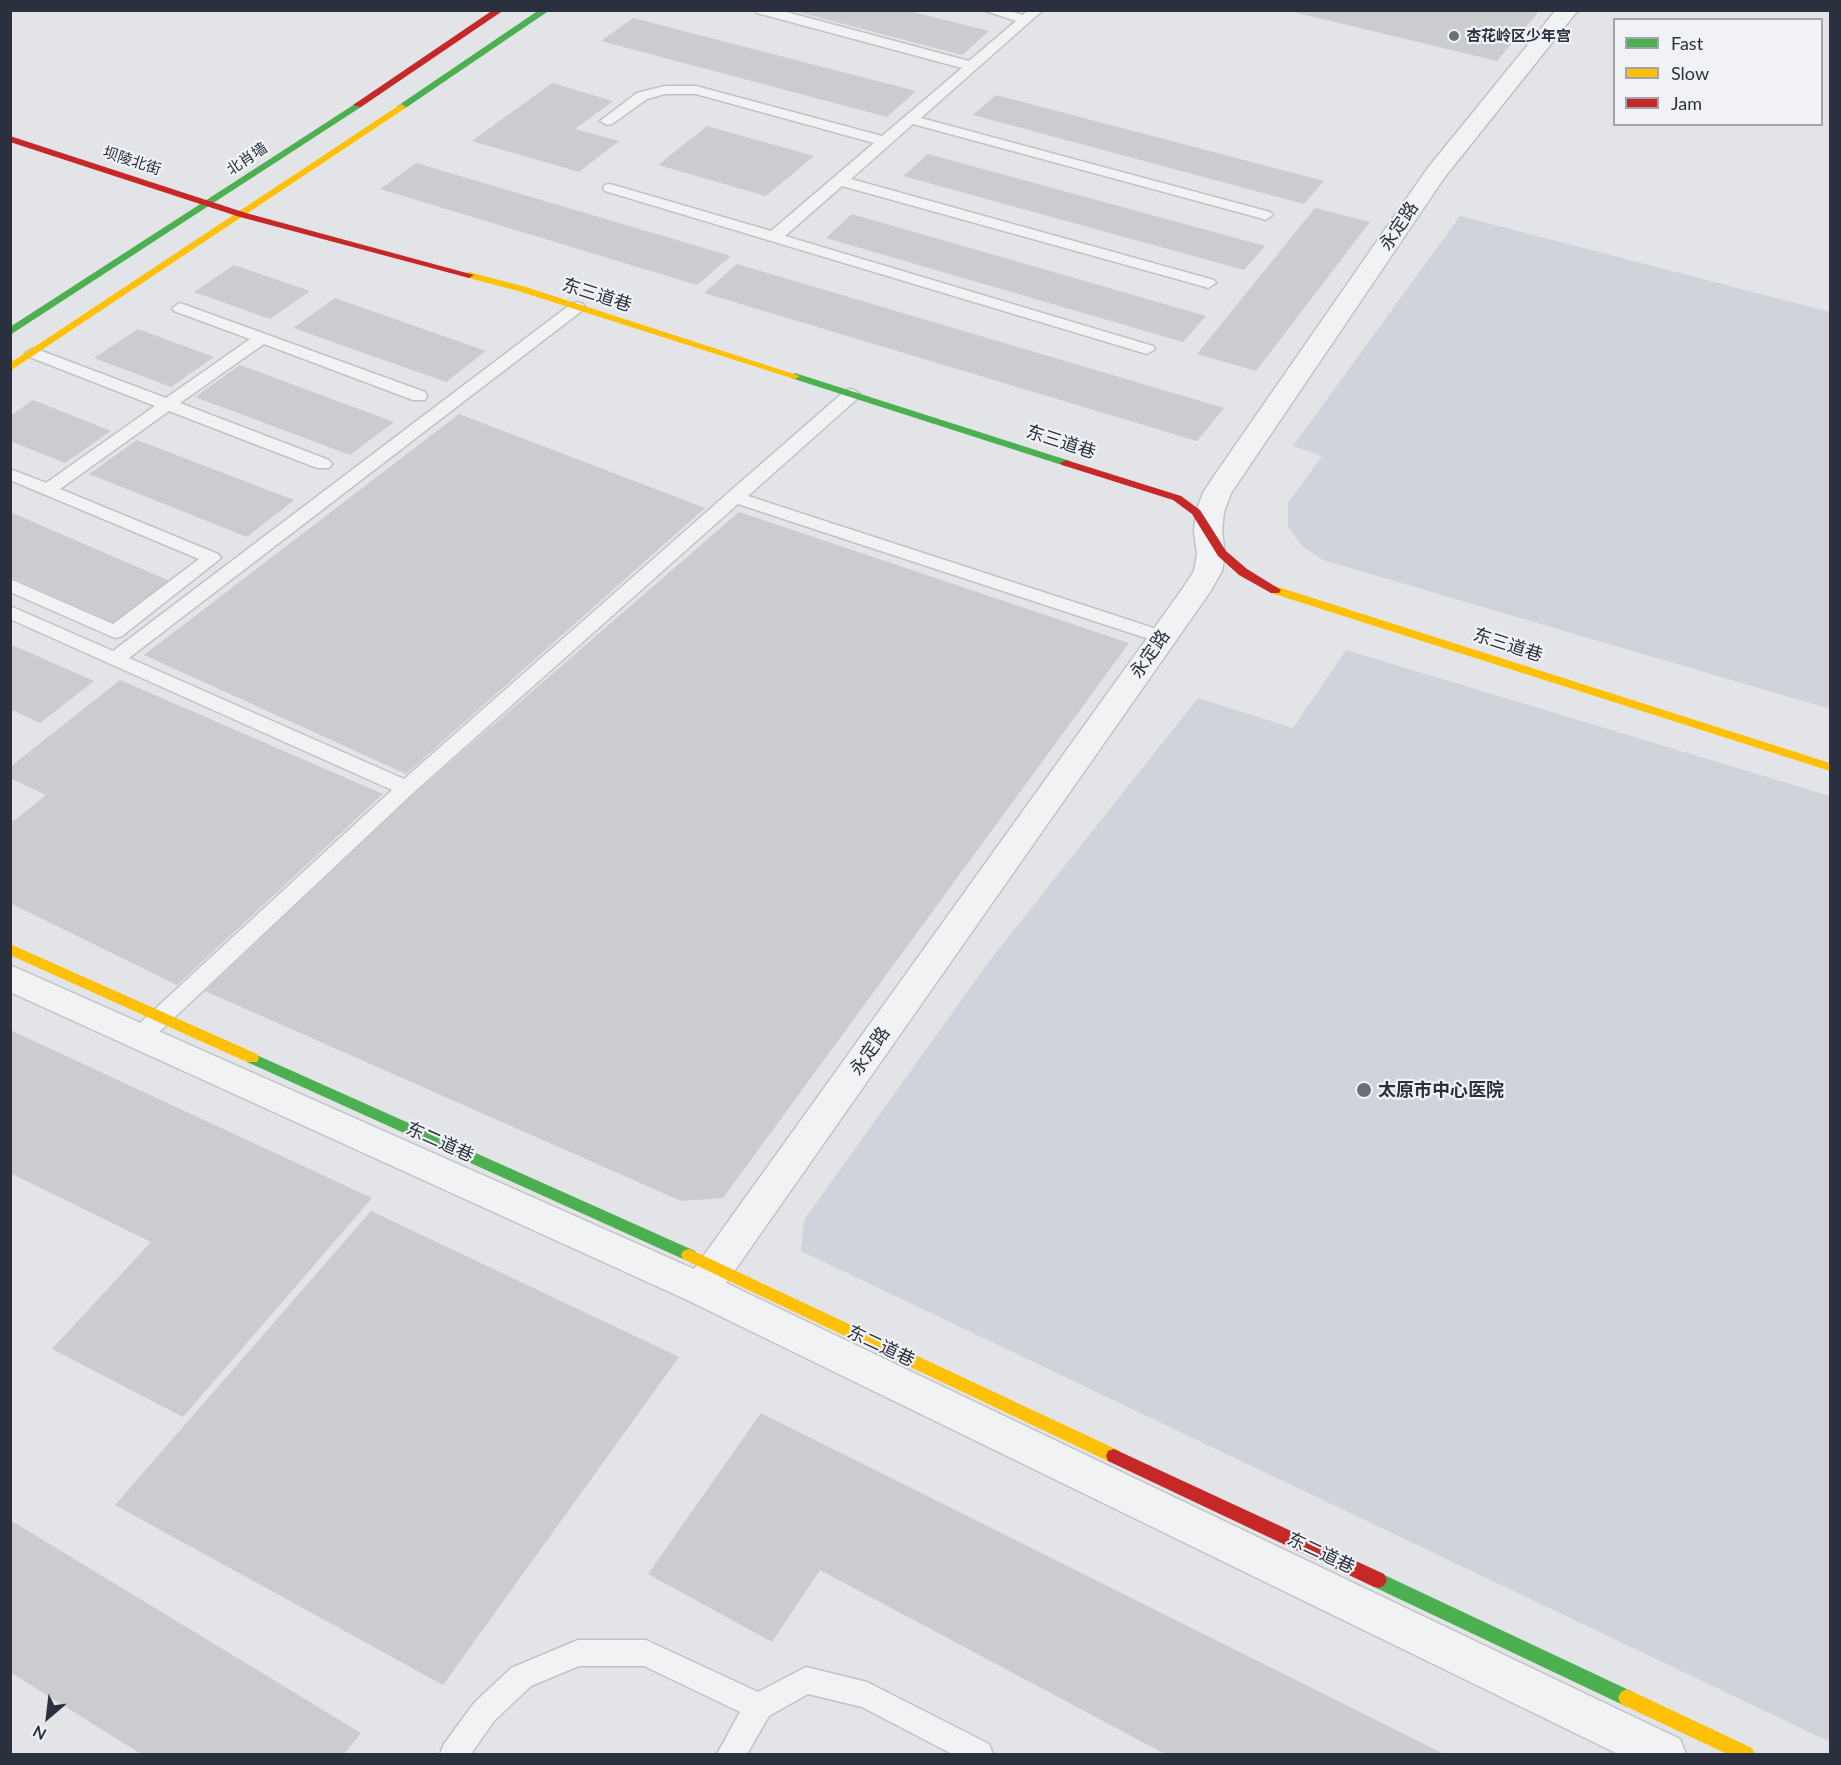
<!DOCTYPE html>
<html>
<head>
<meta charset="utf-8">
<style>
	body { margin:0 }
	#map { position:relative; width:1841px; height:1765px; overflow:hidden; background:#e2e4e7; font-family:Lato,sans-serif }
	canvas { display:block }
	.frame { position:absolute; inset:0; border:12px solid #2b303e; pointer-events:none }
	.legend { position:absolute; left:1613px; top:18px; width:210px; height:108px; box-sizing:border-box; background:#f0f2f6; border:2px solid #a1a4ac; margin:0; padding:8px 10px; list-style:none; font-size:18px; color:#2b303e }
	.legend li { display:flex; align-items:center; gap:12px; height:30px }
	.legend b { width:30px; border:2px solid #a1a4ac }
	.north { position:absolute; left:18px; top:1687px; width:60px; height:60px; -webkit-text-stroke:4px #f0f2f6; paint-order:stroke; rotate:208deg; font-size:16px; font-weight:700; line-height:24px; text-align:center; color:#2b303e }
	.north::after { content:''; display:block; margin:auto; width:21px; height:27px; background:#2b303e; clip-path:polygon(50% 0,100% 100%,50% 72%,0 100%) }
</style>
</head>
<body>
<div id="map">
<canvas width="1841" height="1765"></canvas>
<div class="frame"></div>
<ul class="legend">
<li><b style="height:8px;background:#4caf50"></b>Fast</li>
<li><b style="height:8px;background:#ffc107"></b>Slow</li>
<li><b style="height:8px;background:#c62828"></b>Jam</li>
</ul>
<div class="north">N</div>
</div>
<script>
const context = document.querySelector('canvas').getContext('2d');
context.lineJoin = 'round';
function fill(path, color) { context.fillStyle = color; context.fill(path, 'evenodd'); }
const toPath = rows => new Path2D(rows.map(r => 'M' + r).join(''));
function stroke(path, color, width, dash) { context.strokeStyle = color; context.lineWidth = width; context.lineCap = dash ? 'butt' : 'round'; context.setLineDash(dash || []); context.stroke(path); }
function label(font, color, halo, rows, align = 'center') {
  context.font = font + ' Lato,"Noto Sans SC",sans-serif'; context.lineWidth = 4.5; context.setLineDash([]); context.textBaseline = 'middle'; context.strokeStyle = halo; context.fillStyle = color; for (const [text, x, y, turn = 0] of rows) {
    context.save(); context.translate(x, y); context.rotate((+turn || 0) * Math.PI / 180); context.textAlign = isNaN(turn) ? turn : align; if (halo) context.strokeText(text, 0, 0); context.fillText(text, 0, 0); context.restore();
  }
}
fill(toPath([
	[1460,216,1830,312,1830,709,1323,560,1302,546,1288,527,1288,503,1322,456,1293,446],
	[1346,650,1830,796,1830,1742,801,1251,804,1220,990,960,1198,698,1293,728]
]), '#d1d3da');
fill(toPath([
	[790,10,905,10,989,31,962,55],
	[1285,10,1540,10,1497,61],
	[633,18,916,91,887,117,601,41],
	[552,83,613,101,575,129,619,141,579,172,472,141],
	[996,95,1324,181,1304,204,973,115],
	[707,126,814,156,766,196,658,165],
	[928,154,1265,246,1244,270,903,176],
	[416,163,731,256,697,285,380,189],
	[1315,208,1370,222,1256,371,1197,354],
	[852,214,1206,316,1183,342,826,238],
	[737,264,1224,408,1197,441,704,293],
	[234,265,310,291,270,319,194,292],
	[335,298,486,351,446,382,293,328],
	[138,329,214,357,171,387,94,358],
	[240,365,394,422,350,455,195,397],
	[33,400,111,431,65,463,10,441,10,416],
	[459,414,705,508,406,774,144,655],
	[137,440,294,500,247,537,89,474],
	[10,512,170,581,114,623,10,577],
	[739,512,1129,643,723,1198,681,1201,205,991,416,792],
	[10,644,94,681,40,723,10,709],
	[120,680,383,794,177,985,10,903,10,824,46,795,10,778,10,767],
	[10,1030,372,1198,183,1417,52,1349,151,1242,10,1173],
	[371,1211,679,1357,443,1685,115,1505],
	[761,1413,1444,1754,1165,1754,820,1570,772,1642,648,1574],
	[10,1520,361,1733,344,1754,141,1754,10,1672]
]), '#cbcccf');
const lane = toPath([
	[756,10,779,10,969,61,1016,21,983,10,1006,10,1023,15,1028,10,1043,10,921,118,1270,212,1273,215,1265,220,1260,218,913,124,851,179,1214,280,1216,283,1208,288,1202,286,842,186,785,236,1153,346,1155,349,1147,354,605,191,603,188,605,185,610,184,771,231,874,143,696,94,665,94,647,99,612,124,607,125,600,121,637,93,665,86,696,86,882,136,962,68,757,13,756,10],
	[577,302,583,304,585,307,583,310,129,658,404,779,728,493,846,390,852,389,860,394,858,398,748,496,1169,633,1171,637,1169,641,1162,643,1155,641,738,504,413,793,158,1033,150,1035,142,1033,139,1027,142,1021,392,790,10,619,10,606,113,651,571,304,577,302],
	[180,303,425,392,427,396,425,400,413,400,264,344,180,403,329,460,332,464,329,468,317,468,169,411,60,489,218,554,221,558,122,636,115,638,10,592,10,579,113,624,199,559,10,480,10,469,46,483,155,406,27,356,25,353,33,348,39,350,166,398,250,339,174,311,172,308,180,303],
	[578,1640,646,1640,758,1692,806,1667,867,1682,989,1744,993,1754,952,1754,862,1707,808,1694,769,1716,747,1754,717,1754,740,1712,644,1666,579,1666,531,1686,494,1721,471,1754,440,1754,444,1744,474,1703,511,1668,578,1640]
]);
const street = toPath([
	[1556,10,1578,10,1444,178,1231,493,1224,512,1222,531,1225,554,1222,571,1210,592,726,1283,1680,1739,1686,1754,1618,1754,687,1300,10,992,10,965,694,1269,1183,588,1194,571,1197,554,1194,531,1196,512,1203,493,1214,476,1427,169,1556,10]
]);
stroke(lane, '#c1c2c5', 3);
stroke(street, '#c1c2c5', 3);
fill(lane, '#f1f2f4');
fill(street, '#f1f2f4');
fill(toPath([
	[539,10,550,10,404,109,396,107,539,10],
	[358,102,363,105,361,107,10,335,10,327,358,102],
	[795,373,1070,461,1072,463,1066,466,1062,465,791,378,790,376,795,373],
	[252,1053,695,1251,697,1255,695,1259,689,1261,683,1259,247,1062,245,1058,247,1054,252,1053],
	[1378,1572,1633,1692,1636,1698,1633,1704,1627,1707,1621,1704,1372,1586,1369,1580,1372,1574,1378,1572]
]), '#4caf50');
fill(toPath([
	[401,104,406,107,404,109,10,371,10,363,401,104],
	[469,272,526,287,800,376,795,379,791,378,518,291,465,277,465,273,469,272],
	[1275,586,1830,763,1830,771,1271,593,1269,590,1275,586],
	[10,944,257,1054,259,1058,257,1062,247,1062,10,955,10,944],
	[689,1249,1120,1451,1122,1456,1120,1461,1114,1463,1108,1461,683,1259,681,1255,683,1251,689,1249],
	[1627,1689,1752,1748,1755,1754,1727,1754,1621,1704,1618,1698,1621,1692,1627,1689]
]), '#ffc107');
fill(toPath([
	[493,10,504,10,361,107,353,105,493,10],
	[10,136,246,213,474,275,469,278,240,217,10,142,10,136],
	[1066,460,1181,496,1200,510,1226,551,1247,569,1281,590,1279,593,1271,593,1239,575,1218,556,1192,514,1173,500,1062,465,1060,463,1066,460],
	[1114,1449,1384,1574,1387,1580,1384,1586,1378,1588,1372,1586,1108,1461,1106,1456,1108,1451,1114,1449]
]), '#c62828');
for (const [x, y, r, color] of [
	[1454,36,6,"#6b6f79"],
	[1364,1090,8,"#6b6f79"]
]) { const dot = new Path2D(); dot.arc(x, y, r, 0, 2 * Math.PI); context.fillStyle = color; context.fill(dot); stroke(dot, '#f0f2f6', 2); }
label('bold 15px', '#2b303e', '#f0f2f6', [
	["杏花岭区少年宫",1466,36]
], 'left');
label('15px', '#2b303e', '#f0f2f6', [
	["北肖墙",247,159,-34],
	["坝陵北街",132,161,18]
]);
label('18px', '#2b303e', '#f0f2f6', [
	["永定路",1399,226,-56],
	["东三道巷",597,295,18],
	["东三道巷",1061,442,18],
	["东三道巷",1508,645,18],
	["永定路",1150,654,-55],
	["永定路",870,1051,-55],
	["东二道巷",440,1142,24],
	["东二道巷",881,1346,25],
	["东二道巷",1321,1553,25]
]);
label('bold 18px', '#2b303e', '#f0f2f6', [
	["太原市中心医院",1378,1090]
], 'left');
</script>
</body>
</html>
